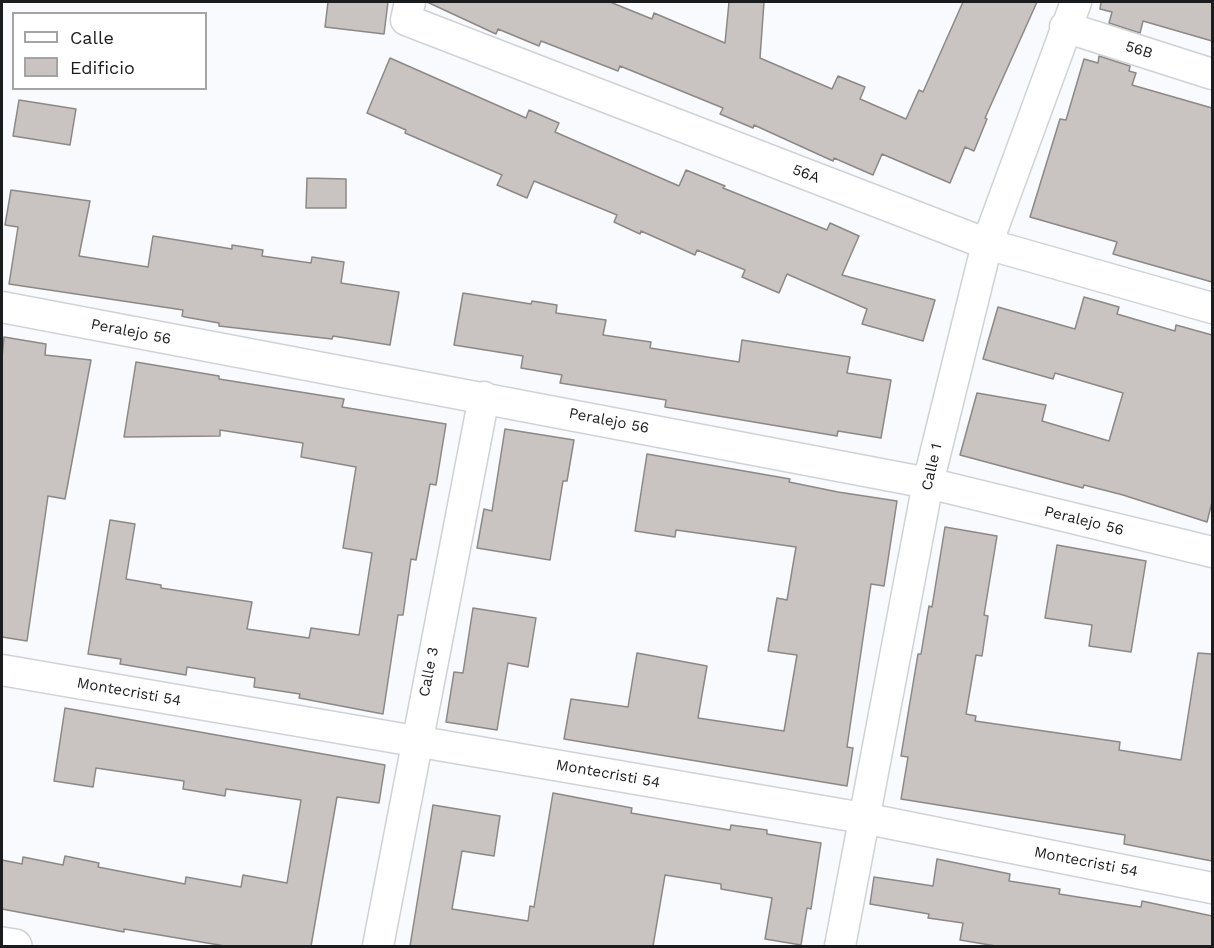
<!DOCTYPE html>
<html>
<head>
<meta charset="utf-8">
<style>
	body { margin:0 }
	#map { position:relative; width:1214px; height:948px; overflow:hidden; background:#f8fafe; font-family:"Work Sans",sans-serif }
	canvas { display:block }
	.frame { position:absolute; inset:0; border:3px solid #1b1c1d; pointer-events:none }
	.legend { position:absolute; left:12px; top:12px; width:195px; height:78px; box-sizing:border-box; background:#fff; border:2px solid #a4a4a5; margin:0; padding:8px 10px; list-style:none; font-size:18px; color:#1b1c1d }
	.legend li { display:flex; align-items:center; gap:12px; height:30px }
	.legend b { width:30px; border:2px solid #a4a4a5 }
</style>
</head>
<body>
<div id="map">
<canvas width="1214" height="948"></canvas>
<div class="frame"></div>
<ul class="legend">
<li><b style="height:8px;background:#fff"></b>Calle</li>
<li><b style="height:16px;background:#c9c4c2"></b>Edificio</li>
</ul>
</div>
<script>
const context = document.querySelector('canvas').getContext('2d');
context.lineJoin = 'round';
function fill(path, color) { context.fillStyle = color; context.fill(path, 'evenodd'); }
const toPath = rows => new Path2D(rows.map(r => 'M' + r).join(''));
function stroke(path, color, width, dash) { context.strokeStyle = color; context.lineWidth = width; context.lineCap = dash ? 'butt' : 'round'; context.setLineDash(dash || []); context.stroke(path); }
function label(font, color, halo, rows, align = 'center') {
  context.font = font + ' "Work Sans",sans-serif'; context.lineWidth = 4.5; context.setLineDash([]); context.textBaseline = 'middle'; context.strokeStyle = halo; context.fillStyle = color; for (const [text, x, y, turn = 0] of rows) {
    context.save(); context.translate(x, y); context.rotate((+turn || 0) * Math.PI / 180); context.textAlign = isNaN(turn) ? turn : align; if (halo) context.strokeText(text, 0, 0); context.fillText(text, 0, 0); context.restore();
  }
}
const building = toPath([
	[328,2,388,2,384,34,325,27,328,2],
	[427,2,610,2,652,19,654,13,725,43,729,2,764,2,760,58,832,89,838,76,865,87,860,99,906,119,919,90,923,92,963,2,1037,2,985,118,987,119,974,151,965,147,950,183,882,154,873,175,834,158,833,161,754,125,753,128,720,114,723,108,620,66,618,71,541,41,539,46,498,29,496,34,427,2],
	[1101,2,1212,2,1212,41,1143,21,1140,33,1109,23,1112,12,1100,9,1101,2],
	[1099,56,1130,66,1129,71,1136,73,1132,85,1212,108,1212,282,1113,254,1117,242,1030,217,1060,119,1066,120,1084,59,1098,63,1099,56],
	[390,58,526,118,529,110,559,123,555,132,679,186,686,170,725,186,723,188,827,230,830,223,859,236,842,275,935,300,923,341,862,324,867,309,787,274,779,293,742,277,745,270,697,250,695,255,641,231,640,234,614,222,617,215,534,181,527,198,497,185,502,175,405,133,406,130,367,113,390,58],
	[19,100,76,109,70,145,13,136,19,100],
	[307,178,346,179,346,208,306,208,307,178],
	[11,190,90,201,79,256,148,267,153,236,232,249,232,245,263,250,262,256,311,263,312,257,344,262,341,283,399,292,390,345,333,336,332,339,219,326,219,323,185,317,182,316,183,310,9,284,18,227,5,225,11,190],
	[463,293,531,304,532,301,557,305,556,313,606,320,603,335,651,342,650,348,739,362,742,340,850,357,847,373,891,380,881,438,838,431,837,436,665,407,666,400,560,383,562,375,521,368,523,356,454,345,463,293],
	[1084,297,1119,307,1117,314,1175,331,1176,325,1212,335,1212,502,1207,522,1123,495,1084,485,1083,488,960,455,977,393,1046,405,1042,421,1109,441,1123,393,1055,373,1053,379,983,359,998,307,1075,329,1084,297],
	[4,337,46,344,45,355,91,360,65,499,48,496,27,641,2,637,2,358,4,337],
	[136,362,219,376,219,379,344,399,342,407,446,424,436,485,430,484,416,560,411,559,403,615,398,615,383,714,299,698,300,694,254,687,255,678,187,667,186,675,120,664,121,659,88,654,110,520,135,524,126,579,161,585,161,588,252,602,247,629,309,638,311,628,359,635,372,553,343,548,356,467,301,457,303,443,220,430,220,436,124,437,136,362],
	[505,429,574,440,567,481,563,481,550,560,477,548,484,509,492,511,505,429],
	[647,454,790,479,789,482,838,492,897,501,884,586,871,584,847,747,853,748,847,786,564,739,571,699,628,707,637,653,707,666,698,718,784,731,797,655,768,651,777,598,787,600,796,547,676,530,675,537,635,531,647,454],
	[945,527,997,536,984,615,988,616,982,656,976,655,966,714,976,716,975,721,1120,742,1119,750,1181,760,1198,653,1212,654,1212,861,1124,844,1125,835,901,799,908,757,901,756,918,654,921,654,929,606,932,607,945,527],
	[1057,545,1146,561,1131,652,1089,646,1092,625,1045,618,1057,545],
	[473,608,536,618,528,667,508,663,497,730,446,722,454,672,463,673,473,608],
	[65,708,385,765,379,803,337,797,311,946,225,946,124,929,124,932,2,909,2,860,22,864,23,857,63,865,65,856,99,863,98,867,185,884,186,877,241,887,243,875,287,883,301,800,226,789,225,796,183,789,184,781,96,768,93,787,54,781,65,708],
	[553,793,632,808,631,813,730,830,731,825,767,830,767,834,821,843,811,909,807,908,801,945,765,939,772,898,721,889,721,884,665,875,653,946,410,946,433,805,500,816,494,856,462,851,452,909,528,921,530,906,534,907,553,793],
	[937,859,1010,874,1009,881,1060,889,1059,894,1141,907,1142,901,1212,916,1212,946,996,946,960,940,963,923,928,918,929,914,870,904,874,877,933,886,937,859]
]);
fill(building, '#c9c4c2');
stroke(building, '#8c8886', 1.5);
const minor = toPath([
	[410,2,406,20,987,244,1212,308],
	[1065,27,1212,74],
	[2,307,928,483,1212,552],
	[2,670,863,818,1212,888],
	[378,946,484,397],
	[840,946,928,483,987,244,1076,2]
]);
const secondary = toPath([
	[2,944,15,946]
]);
stroke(minor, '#d0d2d6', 33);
stroke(secondary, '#d0d2d6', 36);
stroke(minor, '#fff', 30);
stroke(secondary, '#fff', 33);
label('15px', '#1b1c1d', '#fff', [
	["56B",1139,50,17],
	["56A",806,174,21],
	["Peralejo 56",131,332,11],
	["Peralejo 56",609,421,11],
	["Calle 1",932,467,-77],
	["Peralejo 56",1084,521,14],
	["Calle 3",429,672,-79],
	["Montecristi 54",129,692,10],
	["Montecristi 54",608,774,10],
	["Montecristi 54",1086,862,11]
]);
</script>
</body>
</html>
